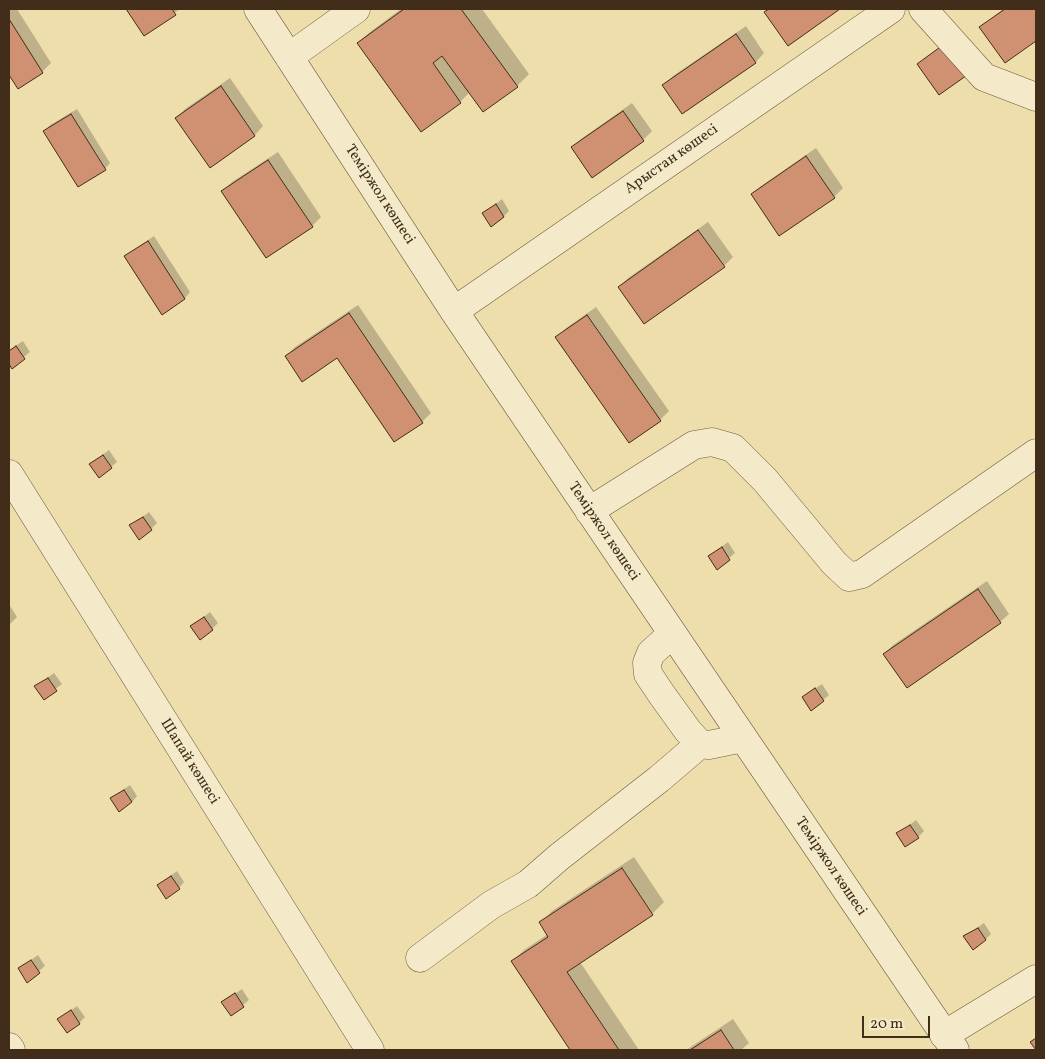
<!DOCTYPE html>
<html>
<head>
<meta charset="utf-8">
<style>
	body { margin:0 }
	#map { position:relative; width:1045px; height:1059px; overflow:hidden; background:#eedeac; font-family:Vollkorn,serif }
	canvas { display:block }
	.frame { position:absolute; inset:0; border:10px solid #412d1a; pointer-events:none }
	.scale { position:absolute; left:862px; top:1016px; width:68px; height:22px; box-sizing:border-box; border:2px solid #412d1a; border-top:0; padding-left:6px; font-size:15px; line-height:18px; white-space:nowrap; color:#412d1a; -webkit-text-stroke:4px #f4eac9; paint-order:stroke }
</style>
</head>
<body>
<div id="map">
<canvas width="1045" height="1059"></canvas>
<div class="frame"></div>
<div class="scale">20 m</div>
</div>
<script>
const context = document.querySelector('canvas').getContext('2d');
context.lineJoin = 'round';
function fill(path, color) { context.fillStyle = color; context.fill(path, 'evenodd'); }
const toPath = rows => new Path2D(rows.map(r => 'M' + r).join(''));
function stroke(path, color, width, dash) { context.strokeStyle = color; context.lineWidth = width; context.lineCap = dash ? 'butt' : 'round'; context.setLineDash(dash || []); context.stroke(path); }
function label(font, color, halo, rows, align = 'center') {
  context.font = font + ' Vollkorn,serif'; context.lineWidth = 5; context.setLineDash([]); context.textBaseline = 'middle'; context.strokeStyle = halo; context.fillStyle = color; for (const [text, x, y, turn = 0] of rows) {
    context.save(); context.translate(x, y); context.rotate((+turn || 0) * Math.PI / 180); context.textAlign = isNaN(turn) ? turn : align; if (halo) context.strokeText(text, 0, 0); context.fillText(text, 0, 0); context.restore();
  }
}
fill(toPath([
	[9,9,17,9,51,63,42,72,18,87,9,72],
	[128,9,180,9,144,34],
	[401,9,482,9,529,74,517,86,470,92,460,102,421,130,358,43,370,32],
	[769,9,838,9,788,44,766,12],
	[1003,9,1036,9,1036,39,1005,61,981,27],
	[746,26,764,53,756,62,683,112,664,85,673,76],
	[230,78,263,126,255,135,210,166,176,118,185,109],
	[632,103,652,131,643,140,592,176,572,148,581,139],
	[77,109,110,163,105,169,45,131,50,125],
	[816,148,843,188,834,197,780,235,752,195,761,186],
	[278,152,321,217,312,226,223,191,232,182],
	[502,199,509,211,504,216,484,213],
	[708,222,733,257,724,266,619,287,628,278],
	[154,236,190,292,185,298,162,313,126,256,132,251],
	[358,305,431,413,422,422,337,356,286,356,295,347],
	[596,307,669,411,660,420,557,337,566,328],
	[23,341,30,352,12,367,9,362,9,350],
	[109,450,117,462,111,467,91,464],
	[149,512,157,523,151,529,131,526],
	[728,542,735,553,717,568,709,556],
	[987,581,1009,614,1000,622,884,654,893,645],
	[10,606,17,617,9,625,9,607],
	[210,612,218,623,212,629,192,626],
	[54,673,62,684,44,698,36,686],
	[822,684,829,695,823,700,803,697],
	[130,785,137,796,132,802,111,798],
	[916,820,924,831,918,837,898,834],
	[634,857,664,902,652,914,580,962,639,1050,571,1050,512,962,524,950,548,934,541,923,552,911],
	[177,871,184,882,179,888,158,885],
	[984,923,991,934,985,940,965,936],
	[38,955,45,966,27,981,19,969],
	[242,989,249,1000,231,1015,223,1002],
	[77,1006,85,1017,79,1023,59,1019],
	[733,1019,749,1043,741,1050,686,1050]
]), '#0003');
const building = toPath([
	[126,9,172,9,176,15,144,36,126,9],
	[404,9,461,9,518,87,483,112,442,56,433,63,461,103,421,132,357,43,404,9],
	[769,9,840,9,788,46,764,12,769,9],
	[1005,9,1036,9,1036,41,1005,63,979,27,1005,9],
	[9,19,43,73,18,89,9,75,9,19],
	[736,34,756,63,682,114,662,85,736,34],
	[947,42,970,73,939,95,917,64,947,42],
	[221,86,255,136,210,168,175,118,221,86],
	[623,111,644,141,592,178,571,147,623,111],
	[71,114,106,170,78,187,43,131,71,114],
	[806,156,835,198,779,236,751,194,806,156],
	[268,160,313,227,266,258,221,191,268,160],
	[496,204,504,217,491,227,482,213,496,204],
	[698,230,725,267,644,324,618,287,698,230],
	[148,241,185,299,162,315,124,256,148,241],
	[349,313,423,423,394,442,337,358,302,382,285,356,349,313],
	[587,315,661,421,629,443,555,337,587,315],
	[16,346,25,359,12,369,9,364,9,351,16,346],
	[103,455,112,468,99,478,89,464,103,455],
	[143,517,152,530,139,540,129,525,143,517],
	[722,547,730,560,717,570,708,556,722,547],
	[978,589,1001,623,907,688,883,654,978,589],
	[204,617,213,630,200,640,190,626,204,617],
	[48,678,57,691,44,700,34,686,48,678],
	[815,688,824,701,811,711,802,697,815,688],
	[124,790,132,802,119,812,110,798,124,790],
	[910,825,919,838,905,847,896,833,910,825],
	[622,868,653,915,567,972,619,1050,570,1050,511,961,548,937,539,922,622,868],
	[171,876,180,889,166,899,157,885,171,876],
	[978,928,986,940,973,950,963,936,978,928],
	[31,960,40,973,27,983,18,968,31,960],
	[235,993,244,1007,231,1016,221,1002,235,993],
	[71,1010,80,1024,67,1033,57,1019,71,1010],
	[721,1030,734,1050,690,1050,721,1030],
	[1036,1038,1036,1050,1030,1042,1036,1038]
]);
fill(building, '#cf9172');
stroke(building, '#412d1a', 1);
const minor = toPath([
	[258,9,454,311,955,1050],
	[923,9,984,77,1036,97],
	[289,57,356,9],
	[454,311,891,9],
	[9,474,370,1050],
	[589,511,694,445,712,442,733,448,765,480,834,563,849,577,862,574,1036,453],
	[672,634,651,653,647,663,648,674,662,695,688,731,700,744,709,745,743,738],
	[420,958,491,905,528,884,559,857,659,779,700,744],
	[944,1035,1036,979],
	[9,1047,11,1050]
]);
stroke(minor, '#6c593e', 29);
stroke(minor, '#f4eac9', 28);
label('15px', '#412d1a', '#f4eac9', [
	["Арыстан көшесі",672,160,-35],
	["Теміржол көшесі",379,195,57],
	["Теміржол көшесі",603,532,56],
	["Шапай көшесі",189,762,58],
	["Теміржол көшесі",830,867,56]
]);
</script>
</body>
</html>
